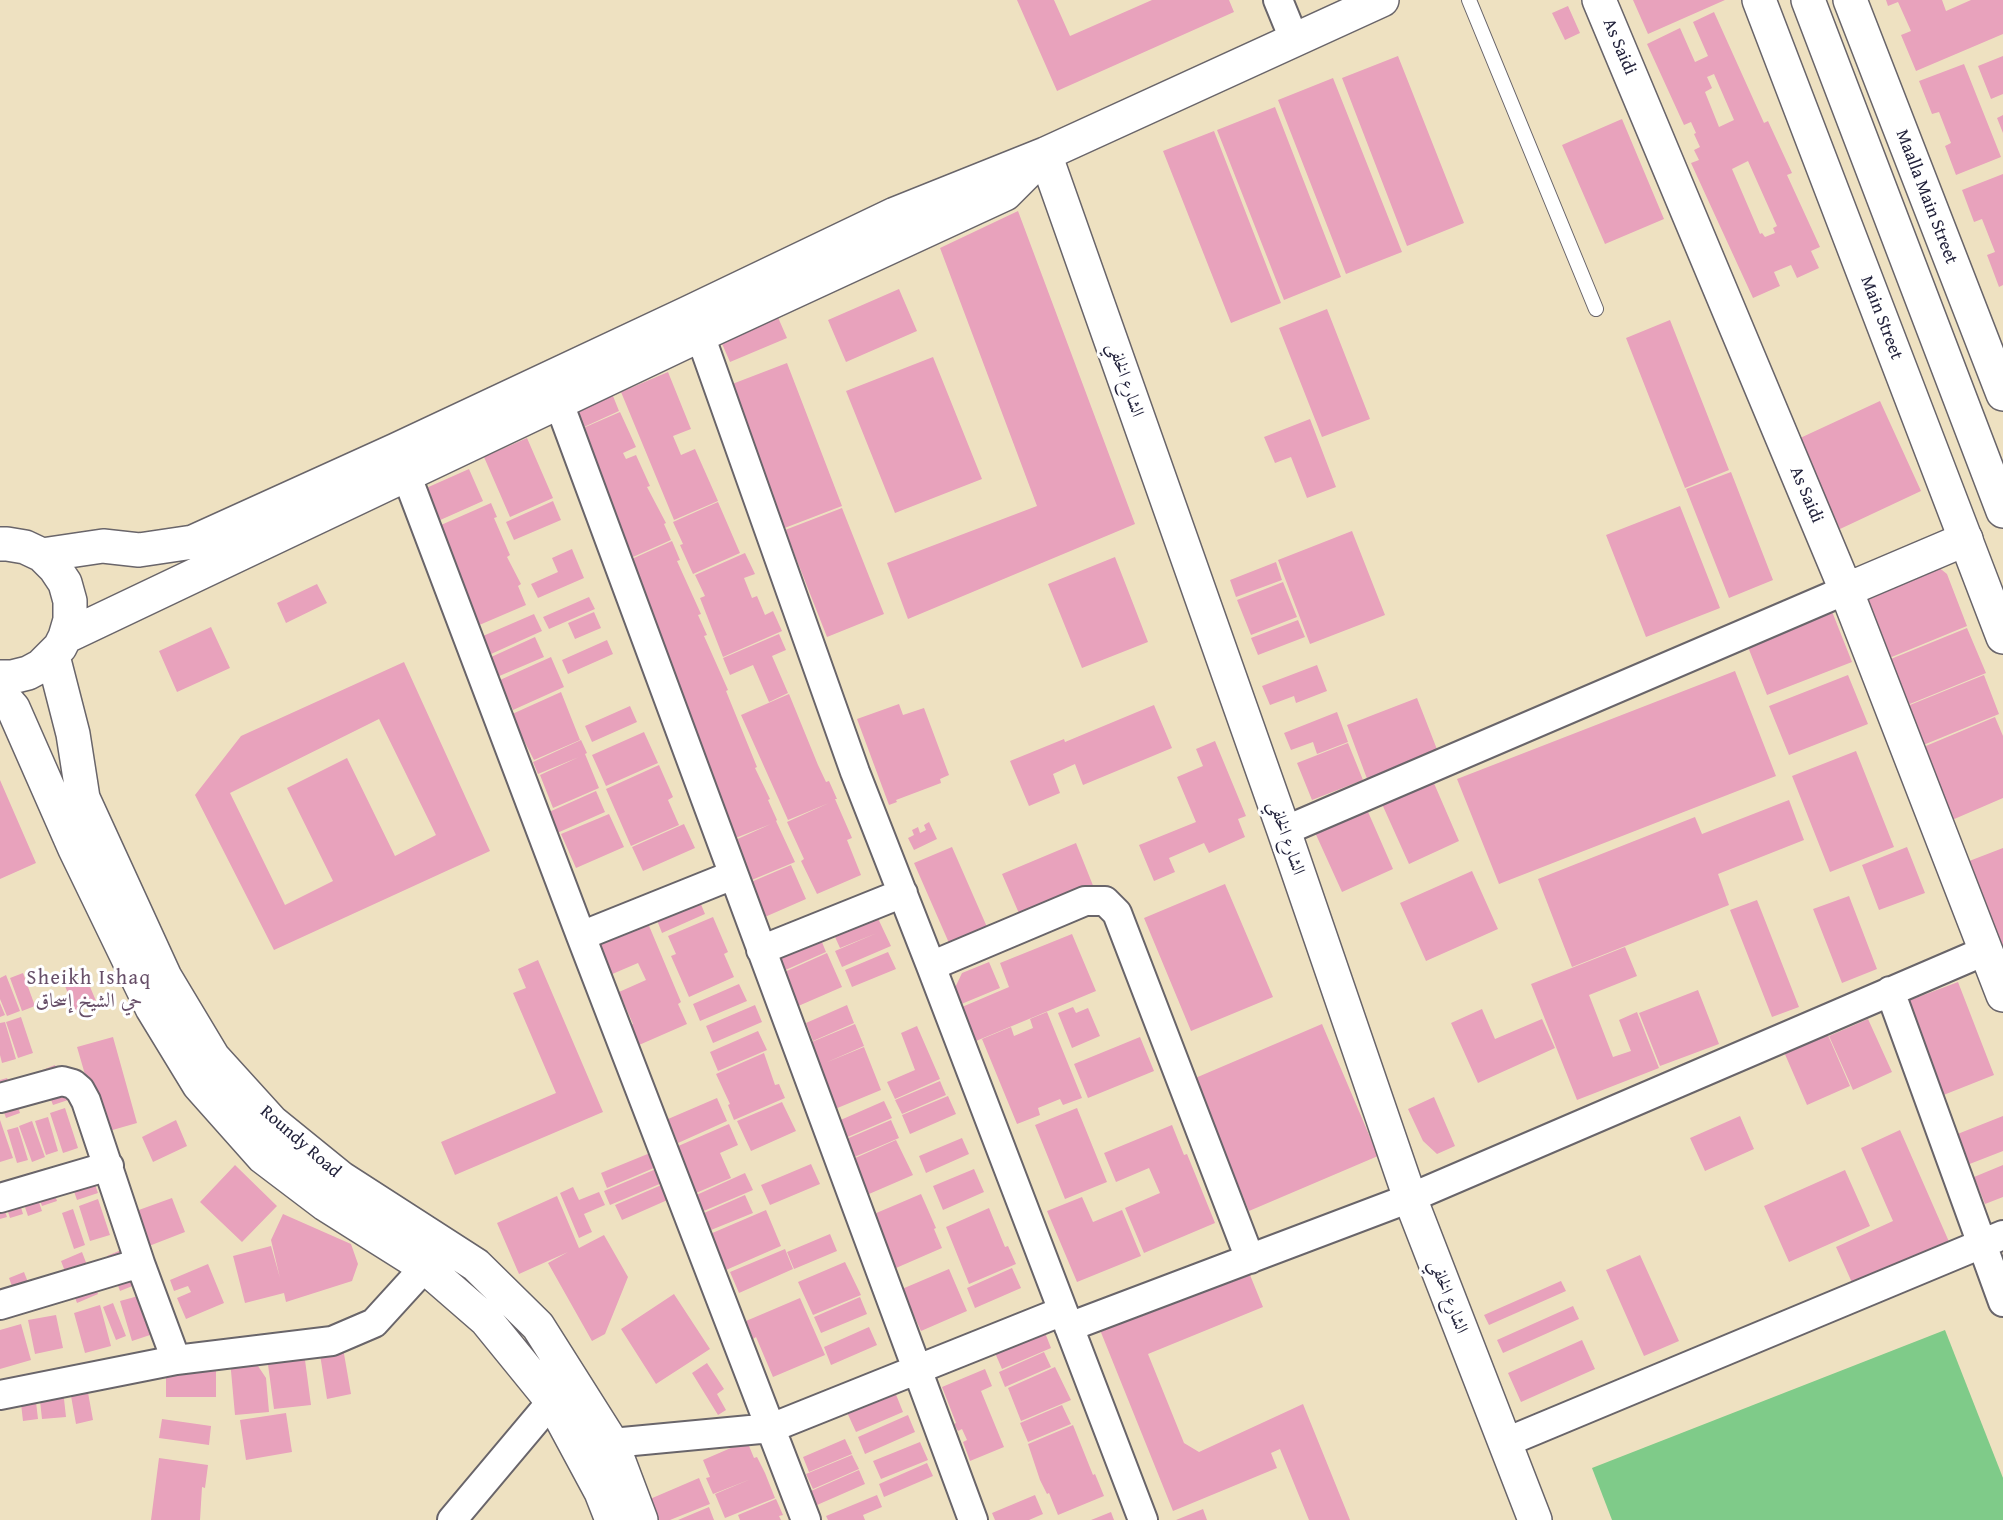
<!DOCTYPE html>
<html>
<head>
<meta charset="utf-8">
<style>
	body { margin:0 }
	canvas { display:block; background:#eee1c1 }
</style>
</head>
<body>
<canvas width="2003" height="1520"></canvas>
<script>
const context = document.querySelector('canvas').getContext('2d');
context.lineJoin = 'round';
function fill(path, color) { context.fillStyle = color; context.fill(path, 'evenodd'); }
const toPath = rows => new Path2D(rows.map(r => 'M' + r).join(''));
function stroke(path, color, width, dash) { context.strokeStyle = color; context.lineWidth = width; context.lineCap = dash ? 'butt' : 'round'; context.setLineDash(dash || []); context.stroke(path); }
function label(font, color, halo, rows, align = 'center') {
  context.font = font + ' "Gentium Book Plus",Amiri,serif'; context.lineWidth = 6; context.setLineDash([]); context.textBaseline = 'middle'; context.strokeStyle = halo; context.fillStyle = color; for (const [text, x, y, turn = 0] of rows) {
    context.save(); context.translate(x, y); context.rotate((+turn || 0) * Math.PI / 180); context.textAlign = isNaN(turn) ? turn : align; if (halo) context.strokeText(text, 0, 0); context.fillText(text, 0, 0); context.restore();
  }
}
fill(toPath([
	[1945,1330,2003,1478,2003,1520,1612,1520,1592,1468]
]), '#7fcb89');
fill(toPath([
	[1017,0,1054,0,1070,36,1152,0,1229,0,1234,12,1057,91],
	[1633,0,1725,0,1648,34],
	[1886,0,1942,0,1946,11,1971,0,2003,0,2003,34,1916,71,1901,35,1911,31,1898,2,1888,6],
	[1568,6,1580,33,1565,40,1552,13],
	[1714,12,1764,123,1768,121,1792,173,1787,175,1820,247,1811,251,1819,268,1797,278,1791,265,1774,272,1780,286,1753,298,1691,163,1699,160,1694,150,1700,147,1694,134,1696,133,1691,122,1684,125,1647,44,1680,28,1695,62,1708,56,1693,22],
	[1714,74,1734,120,1719,127,1705,92,1712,88,1707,77],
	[1748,161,1777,226,1773,228,1775,233,1765,237,1762,233,1760,234,1732,169],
	[1398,56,1464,223,1407,246,1342,78],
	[2003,56,2003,94,1991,99,1978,66],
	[1964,64,2001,157,1956,175,1945,146,1951,143,1939,112,1932,114,1919,81],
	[1333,78,1402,252,1346,274,1278,100],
	[1275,107,1341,277,1284,300,1217,130],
	[2003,115,2003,133,1997,118],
	[1622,119,1664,219,1605,244,1562,145],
	[1214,131,1281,303,1231,323,1163,151],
	[2003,174,2003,285,1999,287,1987,255,1995,252,1982,219,1974,222,1962,190],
	[1018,211,1135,524,908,619,887,563,1037,506,940,248],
	[899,289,917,331,846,362,828,320],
	[773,306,787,338,730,362,716,330],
	[1327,309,1370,419,1322,437,1279,328],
	[1670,320,1729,470,1685,488,1626,338],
	[933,357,982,479,895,513,846,391],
	[787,363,842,506,782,529,727,386],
	[668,372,691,429,673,436,681,455,695,449,718,501,674,520,621,392],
	[613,396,619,411,573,432,566,416],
	[1880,401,1921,491,1840,529,1798,439],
	[620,412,636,447,623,453,626,459,636,455,650,486,647,487,666,523,664,524,671,540,624,561,574,432],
	[1310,419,1336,487,1307,498,1291,457,1275,463,1264,437],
	[527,438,553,498,510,517,484,457],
	[469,469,483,501,438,521,424,489],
	[1731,472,1773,580,1729,598,1686,489],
	[553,501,561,520,514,540,506,522],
	[718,502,740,553,693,574,680,545,683,544,673,522],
	[491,503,497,517,494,518,510,555,507,557,521,584,518,586,526,605,477,626,458,578,461,577,445,541,447,540,441,525],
	[1680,506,1720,608,1646,637,1606,535],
	[842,508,884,614,827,637,785,530],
	[1352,531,1385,615,1310,644,1278,560],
	[672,541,680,560,677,561,701,614,698,615,707,635,704,636,728,690,726,691,757,767,755,768,770,799,768,800,777,820,776,821,795,862,747,882,733,841,771,824,733,839,625,562],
	[572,549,584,578,538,598,531,584,558,572,552,558],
	[745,553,755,574,744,578,752,598,757,596,765,615,773,611,782,631,723,657,700,598,705,596,695,575],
	[1115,557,1148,642,1082,668,1048,584],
	[1276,562,1282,580,1236,597,1230,580],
	[1937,566,1947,574,1967,626,1882,661,1859,598],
	[1283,582,1297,617,1251,635,1237,600],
	[317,584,327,603,286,623,277,603],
	[589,597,595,609,549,629,543,617],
	[1831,609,1852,662,1767,695,1746,642],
	[594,612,601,628,575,639,568,623],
	[534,614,542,631,491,654,483,636],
	[1298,620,1305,637,1258,655,1251,638],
	[211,627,230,668,177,692,159,651],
	[1967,628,1986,673,1900,708,1881,663],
	[779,634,786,650,772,656,788,693,769,702,753,665,730,675,723,658],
	[535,637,544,657,497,677,489,658],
	[607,640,613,654,568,674,562,660],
	[551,657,564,687,513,710,500,680],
	[404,662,490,851,274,950,195,795,241,736],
	[379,719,436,835,395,856,347,758,287,788,333,881,285,905,230,793],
	[1317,665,1327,691,1296,703,1294,696,1270,705,1262,686],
	[1735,671,1776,776,1499,884,1457,779],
	[1848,675,1868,724,1789,755,1769,706],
	[1984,675,1999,714,1916,748,1900,709],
	[561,692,580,740,534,760,519,731,517,732,510,715],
	[789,694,818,765,826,782,829,781,837,799,835,799,852,838,847,840,861,875,817,894,801,861,804,859,787,822,829,803,788,820,741,715],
	[1417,698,1440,757,1369,784,1347,725],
	[899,704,903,715,924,708,949,775,940,779,941,783,896,800,897,802,889,805,857,719],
	[1154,705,1172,748,1083,785,1075,764,1053,774,1060,793,1029,806,1010,761,1064,739,1065,742],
	[630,706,637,722,592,742,585,726],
	[1337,712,1348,742,1317,754,1313,742,1291,750,1284,733],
	[1995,717,2003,736,2003,798,1952,820,1921,748],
	[644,732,658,763,606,786,592,755],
	[581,740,587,753,585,754,599,788,553,808,540,775,579,757,538,774,533,762],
	[1215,741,1246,816,1238,819,1245,837,1209,853,1204,843,1169,858,1175,872,1154,881,1139,845,1196,822,1177,777,1203,766,1196,749],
	[1348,743,1363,780,1312,800,1297,763],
	[1856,751,1894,847,1830,872,1792,776],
	[659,765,673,797,668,800,679,825,631,846,606,789],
	[0,780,36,863,0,879],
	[1433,781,1459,841,1409,864,1382,804],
	[596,791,605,812,557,833,549,812],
	[1789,800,1804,840,1718,874,1729,905,1572,967,1538,879,1695,817,1702,834],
	[1365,805,1393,869,1342,892,1313,828],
	[609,814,624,847,576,868,561,834],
	[929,822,937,839,914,850,908,838,914,835,912,830,918,827,920,833,926,830,924,825],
	[684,824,695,848,643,871,632,847],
	[1076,843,1094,888,1021,918,1002,874],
	[952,847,987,927,949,943,914,863],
	[1907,847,1925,893,1879,910,1862,865],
	[2003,848,2003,964,1964,863],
	[791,865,806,899,758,920,744,885],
	[1472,871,1498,929,1426,961,1400,903],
	[1225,884,1273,997,1191,1031,1144,918],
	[1849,896,1877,969,1842,983,1813,909],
	[698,897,705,914,662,933,655,915],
	[1757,900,1799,1007,1772,1017,1730,910],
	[874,910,891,946,842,967,835,951,877,933,840,948,831,928],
	[713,917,728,952,724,954,734,977,689,997,671,956,676,954,668,936],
	[647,921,681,1002,678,1004,687,1024,639,1045,630,1025,633,1024,619,992,646,980,638,963,610,975,596,943],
	[817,930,826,952,781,972,772,950],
	[1072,934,1096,991,976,1041,962,1007,1009,987,1000,963],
	[1625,947,1637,976,1589,995,1613,1057,1631,1051,1619,1020,1637,1012,1659,1068,1577,1100,1531,984],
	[888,952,896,969,852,987,845,970],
	[827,953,842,987,796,1007,780,974],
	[538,960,603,1112,455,1175,441,1142,556,1093,513,993,526,988,518,969],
	[989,962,1000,988,959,1005,953,992,962,973],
	[23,973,35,1006,22,1011,10,978],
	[6,975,20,1011,7,1016,0,999,0,978],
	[86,977,96,1001,75,1011,65,986],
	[1958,982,1994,1075,1941,1096,1905,1002],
	[739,984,747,1001,700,1021,693,1004],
	[1698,990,1719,1044,1660,1066,1639,1013],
	[0,1003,5,1015,0,1017],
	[755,1005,762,1022,713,1043,706,1026],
	[847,1005,854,1023,813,1041,806,1023],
	[1073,1007,1076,1013,1088,1008,1100,1036,1072,1048,1058,1013],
	[1482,1009,1495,1039,1542,1019,1555,1048,1478,1083,1451,1023],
	[1047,1012,1082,1098,1063,1105,1060,1099,1038,1108,1040,1115,1017,1124,982,1039,1011,1027,1014,1036,1033,1028,1030,1019],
	[21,1017,33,1053,18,1058,6,1022],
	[1868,1019,1892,1072,1853,1090,1829,1036],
	[5,1022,16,1059,2,1063,0,1055,0,1023],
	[855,1024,864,1046,825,1063,864,1047,881,1090,835,1109,807,1044],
	[1322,1024,1378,1156,1249,1211,1193,1079],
	[917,1026,940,1079,895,1099,887,1082,915,1070,901,1033],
	[758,1031,767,1050,718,1071,710,1052],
	[1827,1033,1850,1086,1807,1105,1784,1052],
	[113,1037,137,1123,102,1133,77,1047],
	[1140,1037,1154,1071,1088,1098,1074,1064],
	[764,1053,775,1085,779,1084,785,1098,734,1120,728,1105,730,1104,716,1074],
	[55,1065,68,1100,53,1105,40,1071],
	[7,1078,20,1113,6,1118,0,1101,0,1080],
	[940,1081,946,1095,902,1114,895,1100],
	[948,1096,956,1114,910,1134,902,1115],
	[1434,1097,1455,1146,1437,1154,1423,1141,1408,1109],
	[717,1098,727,1121,678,1143,668,1119],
	[884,1101,892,1118,843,1139,836,1122],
	[782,1102,796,1131,751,1151,737,1121],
	[65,1108,78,1148,63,1153,50,1113],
	[1077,1108,1107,1182,1065,1199,1035,1125],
	[1740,1116,1754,1149,1705,1171,1690,1138],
	[2003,1116,2003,1151,1967,1165,1955,1135],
	[48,1117,58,1151,46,1155,35,1121],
	[0,1120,13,1158,0,1162],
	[176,1120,187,1146,153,1162,142,1137],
	[891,1120,899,1138,852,1158,844,1140],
	[32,1121,45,1157,32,1162,19,1126],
	[729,1124,738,1145,720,1153,731,1178,689,1196,676,1147],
	[1172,1125,1184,1155,1187,1154,1215,1223,1144,1253,1125,1208,1160,1193,1149,1168,1116,1182,1104,1153],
	[18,1127,28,1160,17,1163,7,1130],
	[1900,1130,1950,1244,1854,1287,1836,1247,1893,1221,1861,1148],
	[962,1138,969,1154,926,1173,919,1156],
	[896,1140,913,1175,869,1194,853,1159],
	[655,1151,661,1165,607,1188,601,1173],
	[86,1159,98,1193,77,1200,65,1166],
	[811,1164,820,1184,770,1205,761,1185],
	[235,1165,277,1206,242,1242,200,1202],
	[2003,1165,2003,1197,1985,1204,1974,1177],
	[46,1168,57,1201,42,1206,30,1173],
	[656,1169,662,1183,610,1205,604,1191],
	[974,1169,984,1192,943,1210,933,1186],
	[1845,1170,1870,1226,1789,1262,1764,1206],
	[29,1173,42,1211,28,1216,15,1178],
	[745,1173,753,1190,699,1213,692,1197],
	[13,1181,23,1214,10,1218,0,1188],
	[666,1183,672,1198,622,1220,615,1205],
	[573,1187,579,1200,599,1192,605,1205,584,1214,592,1232,579,1238,560,1193],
	[921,1194,936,1228,934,1229,942,1248,896,1268,874,1214],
	[745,1195,753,1213,711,1230,704,1213],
	[557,1196,579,1248,604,1235,628,1277,605,1334,592,1341,548,1263,568,1252,519,1274,497,1223],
	[0,1197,7,1217,0,1219],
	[1082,1197,1093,1222,1122,1210,1141,1256,1077,1282,1047,1211],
	[172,1198,185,1232,149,1246,136,1211],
	[98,1199,110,1235,90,1241,79,1206],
	[989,1208,1005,1247,1008,1246,1016,1264,969,1284,946,1227],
	[73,1209,85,1245,74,1249,62,1213],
	[766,1210,781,1246,726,1270,710,1234],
	[283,1214,351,1244,358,1264,352,1281,286,1302,284,1293,245,1303,233,1256,271,1246,280,1278,271,1240],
	[830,1234,837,1251,794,1269,787,1252],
	[785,1249,793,1269,739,1293,730,1272],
	[121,1250,135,1285,120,1291,107,1256],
	[82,1252,98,1294,77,1303,61,1261],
	[1640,1255,1679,1341,1644,1356,1606,1270],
	[845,1262,861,1295,813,1315,798,1282],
	[208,1264,224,1303,186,1319,177,1298,191,1292,188,1286,174,1291,170,1280],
	[1012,1268,1021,1288,975,1308,967,1288],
	[949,1269,967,1311,921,1331,902,1289],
	[1248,1270,1263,1307,1148,1354,1184,1443,1199,1452,1303,1404,1350,1520,1309,1520,1280,1449,1271,1453,1277,1468,1173,1511,1100,1330],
	[24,1272,38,1308,22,1314,9,1278],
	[1561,1281,1566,1291,1489,1325,1484,1315],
	[674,1294,710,1349,656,1384,621,1329],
	[142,1295,153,1334,132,1341,120,1301],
	[860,1297,867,1314,821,1333,814,1317],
	[800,1298,825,1355,773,1377,756,1337,753,1339,746,1321],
	[113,1303,126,1336,116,1340,103,1307],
	[100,1305,111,1346,85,1353,74,1313],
	[1573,1306,1579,1319,1503,1353,1497,1340],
	[56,1315,63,1348,35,1354,28,1320],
	[21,1324,31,1360,0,1369,0,1330],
	[339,1325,351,1394,327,1399,316,1329],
	[1042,1325,1051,1348,1002,1369,992,1346],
	[869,1327,877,1345,831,1365,824,1347],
	[301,1330,311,1405,274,1409,264,1335],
	[1582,1340,1595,1369,1521,1402,1508,1373],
	[1044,1352,1051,1367,1005,1387,999,1372],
	[252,1357,266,1378,269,1412,235,1415,230,1360],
	[166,1362,216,1362,216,1397,166,1397],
	[707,1363,724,1389,717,1394,726,1410,718,1415,692,1373],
	[1055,1367,1071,1400,1021,1421,1008,1388],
	[985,1369,992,1386,981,1391,1004,1447,970,1461,963,1442,967,1440,962,1429,958,1431,954,1424,956,1423,942,1387],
	[85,1376,93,1420,76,1424,68,1379],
	[62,1381,66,1417,42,1419,38,1383],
	[34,1385,38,1419,23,1421,19,1386],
	[893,1387,903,1412,856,1432,845,1408],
	[1062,1405,1071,1424,1028,1442,1020,1423],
	[286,1413,292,1452,246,1460,240,1420],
	[908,1415,915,1432,865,1454,858,1437],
	[162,1419,211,1426,209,1445,159,1438],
	[1073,1425,1093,1475,1095,1474,1104,1496,1058,1515,1049,1493,1047,1494,1040,1480,1028,1444],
	[845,1439,852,1454,809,1472,803,1457],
	[747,1441,754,1458,757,1457,765,1473,775,1498,725,1518,715,1494,751,1479,713,1494,706,1478,710,1477,703,1460],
	[920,1442,928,1460,881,1479,873,1461],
	[852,1455,859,1469,813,1489,806,1474],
	[159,1458,208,1465,205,1488,202,1487,200,1520,151,1520],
	[927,1463,933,1476,884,1497,879,1484],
	[859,1470,865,1484,817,1505,811,1491],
	[699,1478,710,1504,670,1520,658,1520,650,1499],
	[877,1495,882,1507,863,1515,865,1520,828,1520,826,1516],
	[1035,1495,1043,1514,1029,1520,995,1520,992,1513],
	[776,1499,783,1515,779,1516,781,1520,740,1520,738,1515],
	[709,1507,714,1520,678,1520],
	[1203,1509,1207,1520,1176,1520],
	[1111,1512,1114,1520,1091,1520]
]), '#e8a2bc');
const lane = toPath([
	[1469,0,1596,309]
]);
const street = toPath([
	[1278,0,1294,39],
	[700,335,855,772,931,966,1143,1520],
	[559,403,973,1520],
	[406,474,581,936,806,1520],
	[1284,831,1846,590],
	[581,936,733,875],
	[761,950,903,893],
	[931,966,1085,901,1105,901,1117,913,1250,1259],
	[1890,991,2003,1302],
	[0,1098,62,1081,73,1084,80,1090,86,1101,140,1263],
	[0,1198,109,1166],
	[0,1305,140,1263,176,1360],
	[1069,1327,1410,1198,1985,951],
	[0,1395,176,1360,332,1341,374,1323,425,1267],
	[612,1443,771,1428,1063,1311],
	[1504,1443,2003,1235],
	[452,1520,552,1401]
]);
const secondary = toPath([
	[1599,0,1846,590,2003,995],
	[1850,0,2003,394],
	[1045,154,1284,831,1410,1198,1535,1520],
	[0,544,7,544,25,547,42,555,55,568,65,583,70,601,70,620,65,637,60,647,41,666,28,673,12,677,0,677],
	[42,555,103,546,139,550,193,542,396,450,688,313,895,214,1045,154,1382,0],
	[1846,590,1966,539],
	[65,637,700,335,1005,194,1029,170],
	[53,656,73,734,83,798,165,977,213,1057,272,1122,341,1178,476,1265,538,1326,612,1443,641,1520],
	[0,693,13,708,75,849,152,1008,199,1085,263,1157,325,1204,425,1267,486,1320,552,1401,601,1492,612,1520]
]);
const primary = toPath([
	[1759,0,2003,637],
	[1808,0,2003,511]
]);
stroke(lane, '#69656a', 16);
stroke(street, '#69656a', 32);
stroke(secondary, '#69656a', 36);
stroke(primary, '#69656a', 36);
stroke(lane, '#fff', 14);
stroke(street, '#fff', 28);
stroke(secondary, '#fff', 33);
stroke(primary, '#fff', 33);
label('18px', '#22223b', '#fff', [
	["As Saidi",1619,47,67],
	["Maalla Main Street",1926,197,69],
	["Main Street",1881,318,69],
	["الشارع الخلفي",1125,380,71],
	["As Saidi",1806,495,67],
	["الشارع الخلفي",1286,838,71],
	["Roundy Road",300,1142,41],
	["الشارع الخلفي",1448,1297,69]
]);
context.letterSpacing = '1.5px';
label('20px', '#674f68', '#fff', [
	["Sheikh Ishaq",89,979],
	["حي الشيخ إسحاق",89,1002]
]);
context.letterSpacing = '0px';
</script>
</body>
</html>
